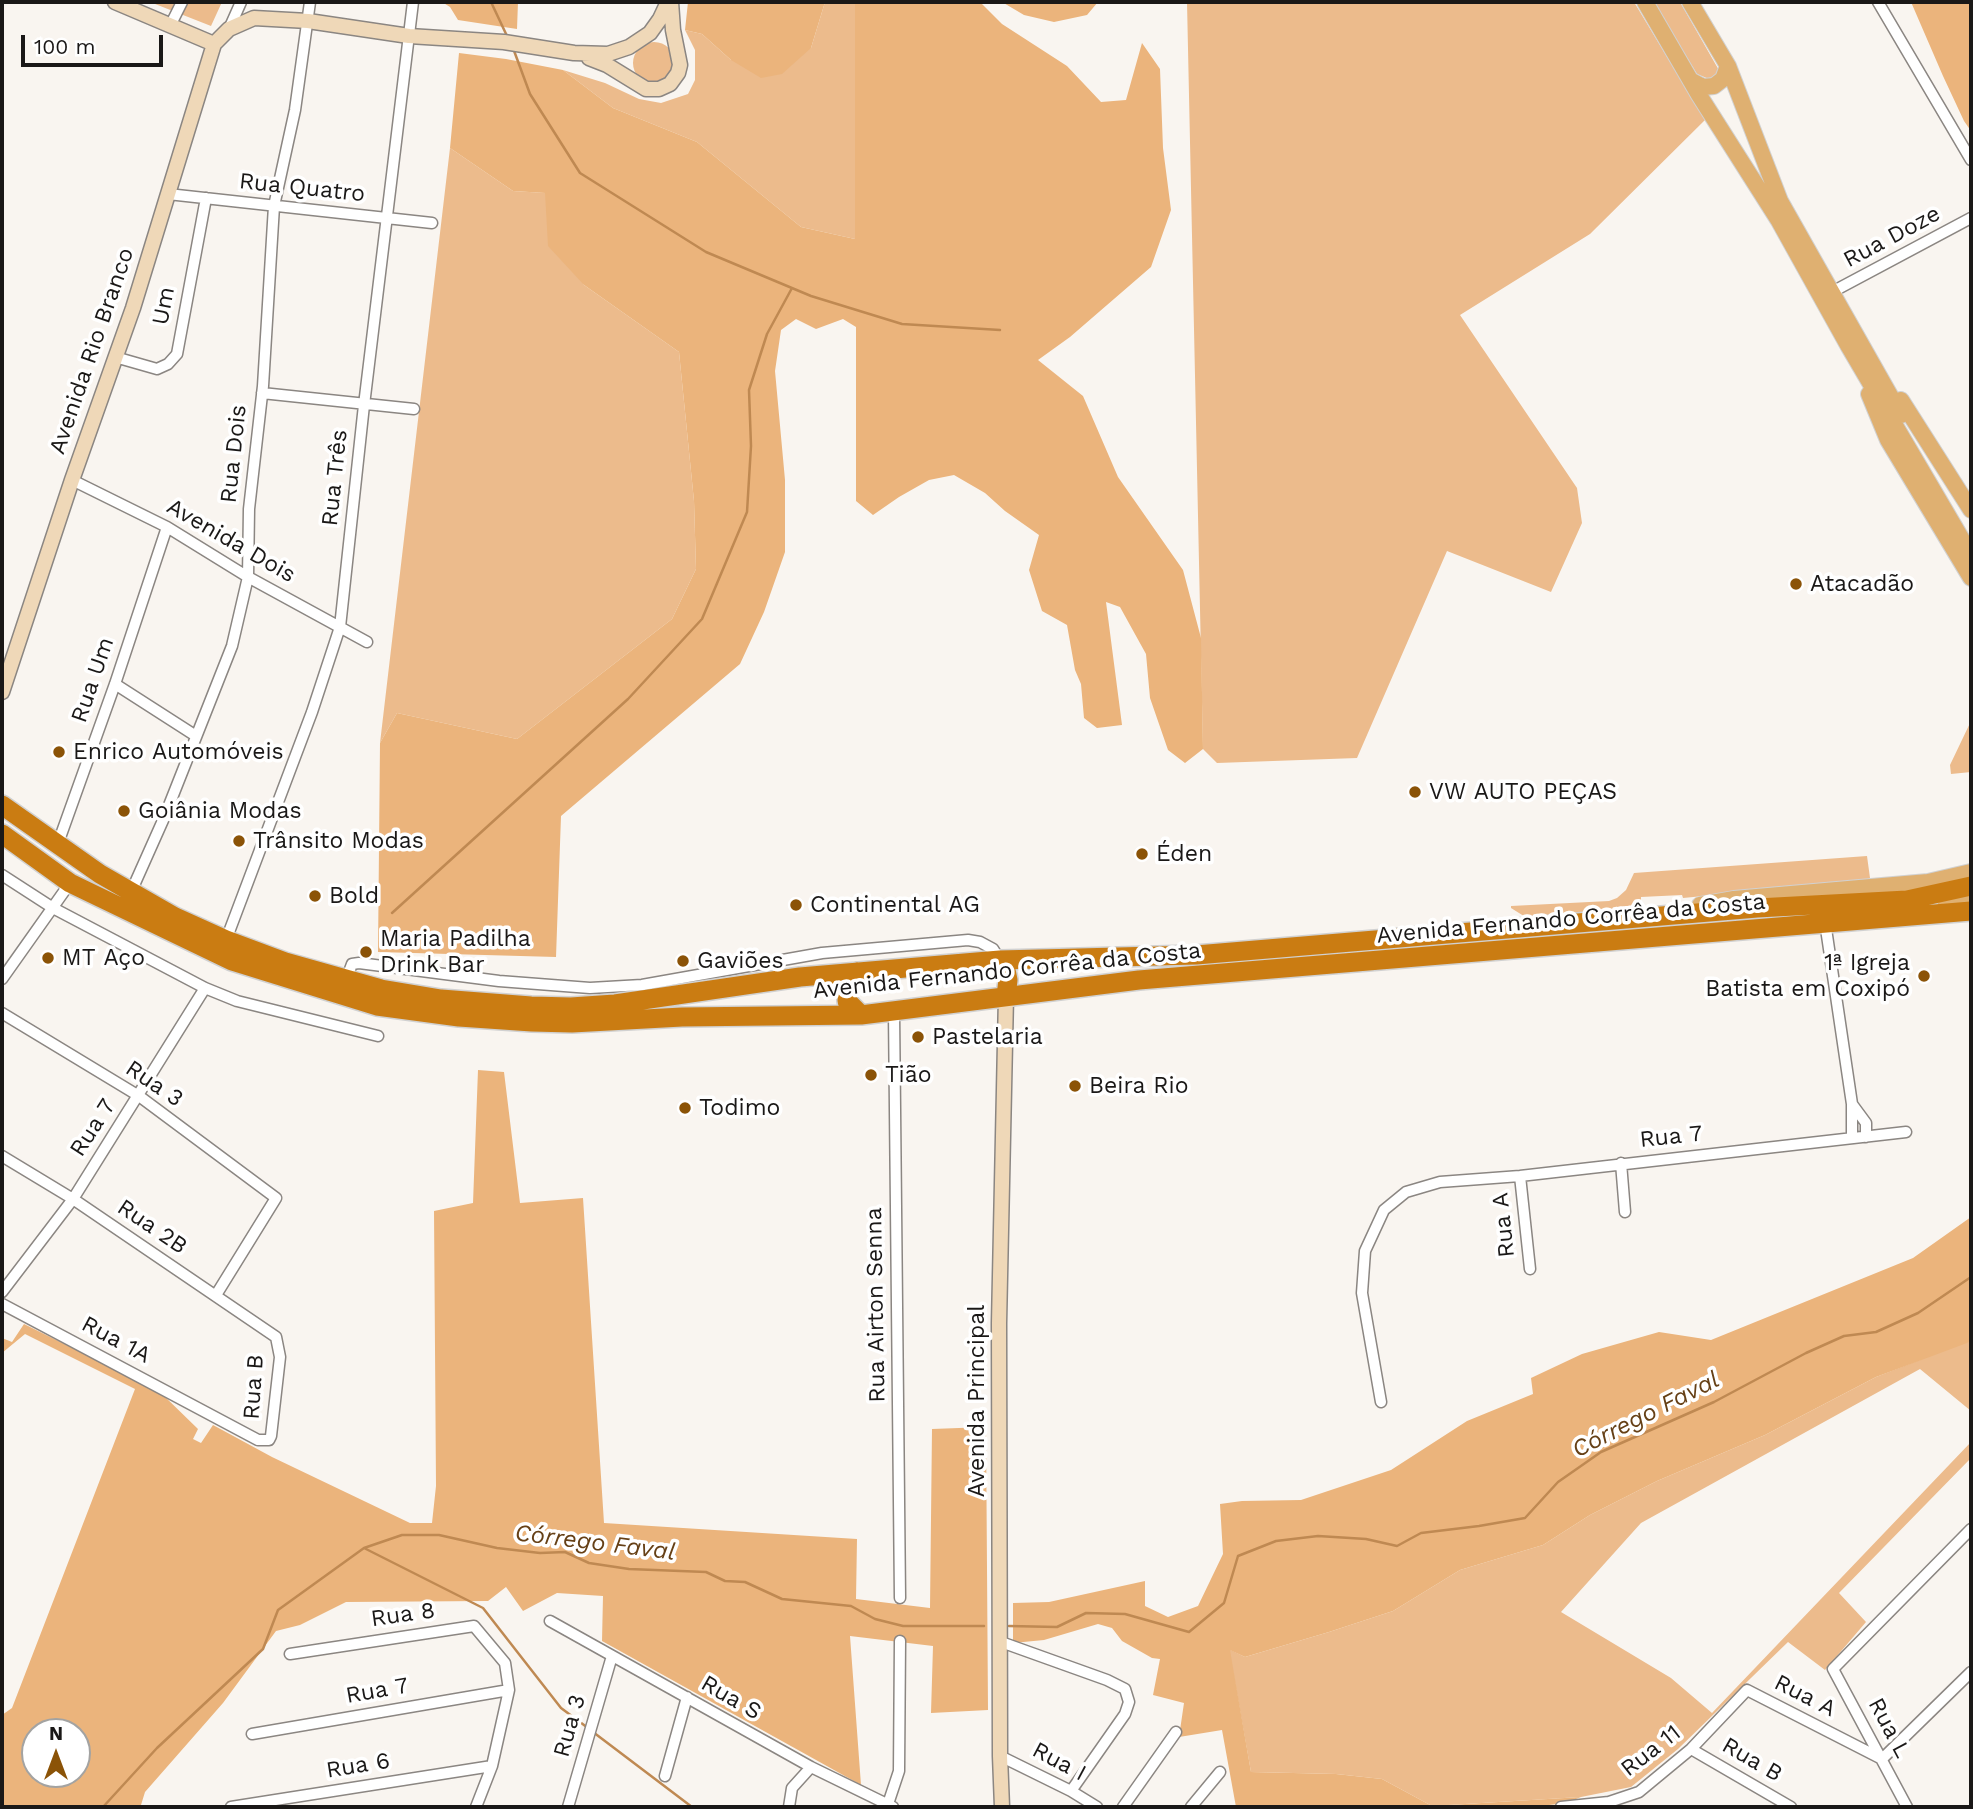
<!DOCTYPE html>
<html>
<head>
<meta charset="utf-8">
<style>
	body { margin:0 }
	#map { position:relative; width:1973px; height:1809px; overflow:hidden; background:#f9f5f0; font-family:"Work Sans",sans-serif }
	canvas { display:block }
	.frame { position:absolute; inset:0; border:4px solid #1a1817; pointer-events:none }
	.north { position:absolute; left:21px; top:1718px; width:70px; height:70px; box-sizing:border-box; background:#fff; border:2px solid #a3a3a2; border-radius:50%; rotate:0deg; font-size:19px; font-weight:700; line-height:28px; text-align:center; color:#1a1817 }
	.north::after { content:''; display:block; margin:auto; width:24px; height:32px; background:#8b5307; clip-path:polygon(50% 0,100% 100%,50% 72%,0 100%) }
	.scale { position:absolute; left:21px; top:35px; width:142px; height:32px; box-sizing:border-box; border:4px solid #1a1817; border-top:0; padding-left:9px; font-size:21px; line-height:24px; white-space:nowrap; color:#1a1817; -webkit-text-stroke:5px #fff; paint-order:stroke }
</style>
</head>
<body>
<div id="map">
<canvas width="1973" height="1809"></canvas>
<div class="frame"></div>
<div class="north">N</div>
<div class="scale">100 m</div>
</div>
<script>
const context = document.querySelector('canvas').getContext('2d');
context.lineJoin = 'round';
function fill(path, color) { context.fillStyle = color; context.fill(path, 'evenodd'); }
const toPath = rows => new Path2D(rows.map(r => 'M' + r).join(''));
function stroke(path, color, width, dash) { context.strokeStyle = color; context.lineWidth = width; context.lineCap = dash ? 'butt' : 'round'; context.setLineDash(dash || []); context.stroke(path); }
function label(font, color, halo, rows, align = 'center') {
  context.font = font + ' "Work Sans",sans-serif'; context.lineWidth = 7; context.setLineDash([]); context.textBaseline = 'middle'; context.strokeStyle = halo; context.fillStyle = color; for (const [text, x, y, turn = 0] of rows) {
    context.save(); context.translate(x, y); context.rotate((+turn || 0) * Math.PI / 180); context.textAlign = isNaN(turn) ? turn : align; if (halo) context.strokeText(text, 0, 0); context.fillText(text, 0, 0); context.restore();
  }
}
fill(toPath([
	[150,2,222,2,211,26],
	[825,2,855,2,855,239,801,227,697,142,613,108,563,70,605,83,639,99,661,103,688,94,695,80,695,50,685,30,702,34,731,60,811,48],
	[1187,2,1634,2,1705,120,1590,234,1460,315,1577,488,1582,523,1551,592,1447,551,1357,758,1217,763,1203,749],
	[1653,2,1680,2,1720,72,1709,79,1697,74],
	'633 63a21 21 0 1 1 42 0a21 21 0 1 1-42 0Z',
	[450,148,513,191,546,193,547,208,584,285,679,352,694,501,696,569,672,619,517,739,397,713,380,743],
	[1971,721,1971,772,1951,774,1950,765],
	[1867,856,1870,878,1868,880,1683,898,1682,895,1641,897,1641,907,1527,918,1511,908,1511,906,1609,901,1617,898,1626,890,1634,873],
	[1971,1340,1971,1411,1920,1369,1641,1523,1561,1612,1671,1678,1712,1713,1971,1442,1971,1458,1839,1593,1866,1622,1825,1670,1788,1642,1678,1749,1631,1787,1581,1797,1432,1806,1382,1779,1336,1774,1251,1772,1229,1649,1245,1657,1329,1632,1393,1611,1460,1570,1543,1545,1590,1515,1657,1481,1765,1435,1876,1377]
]), '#ecbb8c');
fill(toPath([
	[442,2,518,2,517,29,458,20,450,7],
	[688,2,825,2,811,48,782,74,761,78,731,60,702,34,685,30],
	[855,2,980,2,1002,24,1067,66,1101,102,1126,100,1142,43,1160,69,1163,148,1171,210,1151,267,1070,337,1038,360,1083,396,1118,477,1183,570,1201,638,1203,749,1185,763,1168,750,1150,698,1146,654,1120,607,1106,602,1122,725,1097,728,1084,718,1081,684,1075,670,1067,625,1042,611,1029,570,1039,535,1005,511,985,493,954,475,929,480,899,497,873,515,856,501,856,327,843,319,816,329,796,319,781,330,775,371,785,480,785,552,764,612,740,664,561,816,556,957,378,952,380,743,397,713,517,739,672,619,696,569,694,501,679,352,584,285,548,246,545,193,513,191,450,148,459,53,506,59,563,70,613,108,697,142,801,227,855,239],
	[1002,2,1098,2,1087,15,1054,22,1024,15],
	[1911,2,1971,2,1971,131,1964,121,1943,76],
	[478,1070,504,1072,520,1203,583,1198,604,1523,857,1539,856,1599,930,1608,932,1429,986,1427,988,1710,931,1713,933,1646,850,1636,861,1785,602,1641,603,1596,557,1593,523,1611,506,1587,488,1601,346,1602,300,1625,276,1631,223,1703,145,1792,141,1805,145,1807,2,1807,2,1715,12,1708,135,1389,25,1334,2,1353,2,1338,12,1342,24,1324,159,1391,198,1429,193,1439,201,1443,213,1425,272,1457,410,1523,432,1523,436,1486,434,1211,473,1203],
	[35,1732,77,1732,77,1774,35,1774],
	[1971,1217,1971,1340,1967,1343,1876,1377,1765,1435,1657,1481,1590,1515,1543,1545,1460,1570,1393,1611,1329,1632,1245,1657,1230,1650,1251,1772,1336,1774,1382,1779,1432,1806,1581,1797,1566,1803,1532,1807,1236,1807,1222,1730,1179,1737,1184,1703,1153,1695,1160,1659,1152,1658,1122,1641,1112,1628,1098,1624,1044,1640,1013,1643,1013,1603,1049,1602,1145,1581,1145,1606,1168,1617,1198,1606,1223,1554,1220,1504,1242,1501,1301,1500,1391,1470,1467,1421,1533,1394,1531,1378,1582,1354,1659,1332,1711,1340,1913,1258]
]), '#ebb47c');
stroke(toPath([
	[491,2,507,36],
	[513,48,530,94,580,173,706,252,811,296,902,324,1000,330],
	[392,913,628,699,702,619,747,512,751,446,749,390,767,334,792,288],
	[364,1548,483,1608,561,1708,588,1728],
	[1009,1626,1057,1627,1086,1613,1125,1614,1189,1632,1224,1603,1238,1556,1276,1541,1318,1536,1366,1539,1397,1546,1421,1533,1479,1526,1525,1518,1558,1482,1601,1452,1714,1402,1806,1353,1844,1336,1876,1332,1918,1313,1971,1277],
	[593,1732,692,1807],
	[103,1807,157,1748,263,1649,278,1610,364,1548,402,1535,439,1535,497,1548,540,1553,565,1552,589,1563,629,1569,706,1572,725,1581,745,1582,782,1599,851,1606,875,1619,903,1626,984,1626]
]), '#bf8952', 2.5);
const street = toPath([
	[1878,2,1971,160],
	[170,26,182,2],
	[229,29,241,2],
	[168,194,432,223],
	[1832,292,1971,218],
	[115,357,157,369,168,364,177,354,206,198],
	[262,393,414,409],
	[72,480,167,527,248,577,367,642],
	[115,684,196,736],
	[57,846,115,684,167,527],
	[2,875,53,908,205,988,237,1001,378,1036],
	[131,892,164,818,232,646,248,577,249,509,263,386,274,206,295,110,310,2],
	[1825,922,1852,1104,1852,1138],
	[226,940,312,712,340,627,364,405,413,2],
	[2,979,70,883],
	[346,980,352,964,359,963,499,981,590,988,642,985,822,953,968,940,980,942,993,949,1000,960],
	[894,1012,900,1598],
	[2,1013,139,1096,276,1198,216,1295],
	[1852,1104,1866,1123,1866,1137],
	[2,1156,73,1199,276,1337,280,1357,271,1436,269,1440,258,1440,2,1304],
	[1621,1163,1625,1212],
	[1520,1176,1530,1269],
	[2,1292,73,1199,205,988],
	[1381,1402,1362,1293,1365,1251,1384,1210,1406,1192,1440,1182,1520,1176,1906,1132],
	[550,1621,811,1767,893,1807],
	[1001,1642,1107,1680,1125,1689,1129,1702,1125,1714,1071,1791],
	[290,1654,474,1626,505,1663,509,1690,492,1766,476,1807],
	[252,1734,509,1690],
	[1691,1749,1791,1807],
	[1000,1756,1071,1791,1097,1807],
	[1882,1759,1971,1672],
	[665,1776,687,1697],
	[231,1807,492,1766],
	[568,1807,612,1656],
	[789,1807,792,1788,811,1767],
	[887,1807,899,1771,900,1641],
	[1123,1807,1176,1732],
	[1191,1807,1220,1772],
	[1561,1807,1609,1802,1639,1792,1691,1749,1747,1690,1882,1759],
	[1907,1807,1833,1669,1971,1529]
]);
const secondary = toPath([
	[115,2,214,44],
	[589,58,607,65,646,89,659,89,670,84,678,73,680,65,673,30,671,2],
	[2,692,72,480,133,308,214,44,229,29,254,18,308,21,409,36,504,42,574,53,608,54,629,47,650,33,660,19,668,2],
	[1002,1807,1000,1756,999,1323,1006,996]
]);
const primary = toPath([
	[1645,2,1699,95,1779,221,1849,347,1971,555],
	[1690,2,1728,66,1780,201,1901,415],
	[1692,81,1703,87,1714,86,1723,79,1728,66],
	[1869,394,1888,440,1971,578],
	[1901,400,1971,510],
	[1700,905,1734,899,1928,882,1971,872],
	[1945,907,1971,900]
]);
const highway = toPath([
	[2,805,100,874,175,917,226,940,285,962,381,989,441,999,531,1006,571,1007,615,1004,800,977,1000,960,1196,955,1757,908,1907,900,1971,886],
	[2,834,70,883,232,961,377,1006,459,1017,532,1022,572,1023,682,1017,861,1015,1139,980,1971,911],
	[1000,960,1006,970,1008,980,1006,996],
	[857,972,848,983,847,1001,861,1015]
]);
stroke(street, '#8b8682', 13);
stroke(secondary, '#8b8682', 17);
stroke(primary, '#d1d1d1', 18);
stroke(highway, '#d1d1d1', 22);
stroke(street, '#fff', 10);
stroke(secondary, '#efd8b8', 14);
stroke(primary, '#dfb071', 16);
stroke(highway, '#ca7c12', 19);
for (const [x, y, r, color] of [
	[1796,584,7,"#8b5307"],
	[59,752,7,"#8b5307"],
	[1415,792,7,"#8b5307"],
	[124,811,7,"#8b5307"],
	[239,841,7,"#8b5307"],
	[1142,854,7,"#8b5307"],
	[315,896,7,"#8b5307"],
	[796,905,7,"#8b5307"],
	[366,952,7,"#8b5307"],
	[48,958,7,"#8b5307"],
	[683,961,7,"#8b5307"],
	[1924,976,7,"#8b5307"],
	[918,1037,7,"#8b5307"],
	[871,1075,7,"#8b5307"],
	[1075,1086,7,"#8b5307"],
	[685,1108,7,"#8b5307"]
]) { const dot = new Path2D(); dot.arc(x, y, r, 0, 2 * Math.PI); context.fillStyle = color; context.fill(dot); stroke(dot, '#fff', 2.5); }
label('23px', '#1a1817', '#fff', [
	["Rua Quatro",302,188,6],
	["Rua Doze",1892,237,-28],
	["Um",164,306,-79],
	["Avenida Rio Branco",92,351,-71],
	["Rua Dois",234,454,-84],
	["Rua Três",335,478,-84],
	["Avenida Dois",231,541,30],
	["Rua Um",93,680,-71],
	["Avenida Fernando Corrêa da Costa",1571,919,-5],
	["Avenida Fernando Corrêa da Costa",1007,971,-6],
	["Rua 3",154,1084,34],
	["Rua 7",93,1128,-57],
	["Rua 7",1671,1137,-6],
	["Rua A",1504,1225,-96],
	["Rua 2B",152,1227,34],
	["Rua Airton Senna",876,1305,-91],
	["Rua 1A",116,1340,28],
	["Rua B",254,1387,-86],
	["Avenida Principal",977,1401,-90],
	["Rua 8",403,1615,-8],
	["Rua 7",377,1691,-10],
	["Rua A",1805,1696,27],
	["Rua S",731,1698,30],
	["Rua 3",570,1726,-74],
	["Rua L",1889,1728,62],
	["Rua 11",1651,1751,-38],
	["Rua B",1752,1760,30],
	["Rua I",1059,1762,28],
	["Rua 6",358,1766,-9]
]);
label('23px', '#1a1817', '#fff', [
	["Atacadão",1810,584],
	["Enrico Automóveis",73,752],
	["VW AUTO PEÇAS",1429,792],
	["Goiânia Modas",138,811],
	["Trânsito Modas",253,841],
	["Éden",1156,854],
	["Bold",329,896],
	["Continental AG",810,905],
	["Maria Padilha",380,939],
	["Drink Bar",380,965],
	["MT Aço",62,958],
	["Gaviões",697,961],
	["1ª Igreja",1910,963,"right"],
	["Batista em Coxipó",1910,989,"right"],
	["Pastelaria",932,1037],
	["Tião",885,1075],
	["Beira Rio",1089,1086],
	["Todimo",699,1108]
], 'left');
label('italic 24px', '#664016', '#fff', [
	["Córrego Faval",1646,1415,-27],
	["Córrego Faval",595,1543,7]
]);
</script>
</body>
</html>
